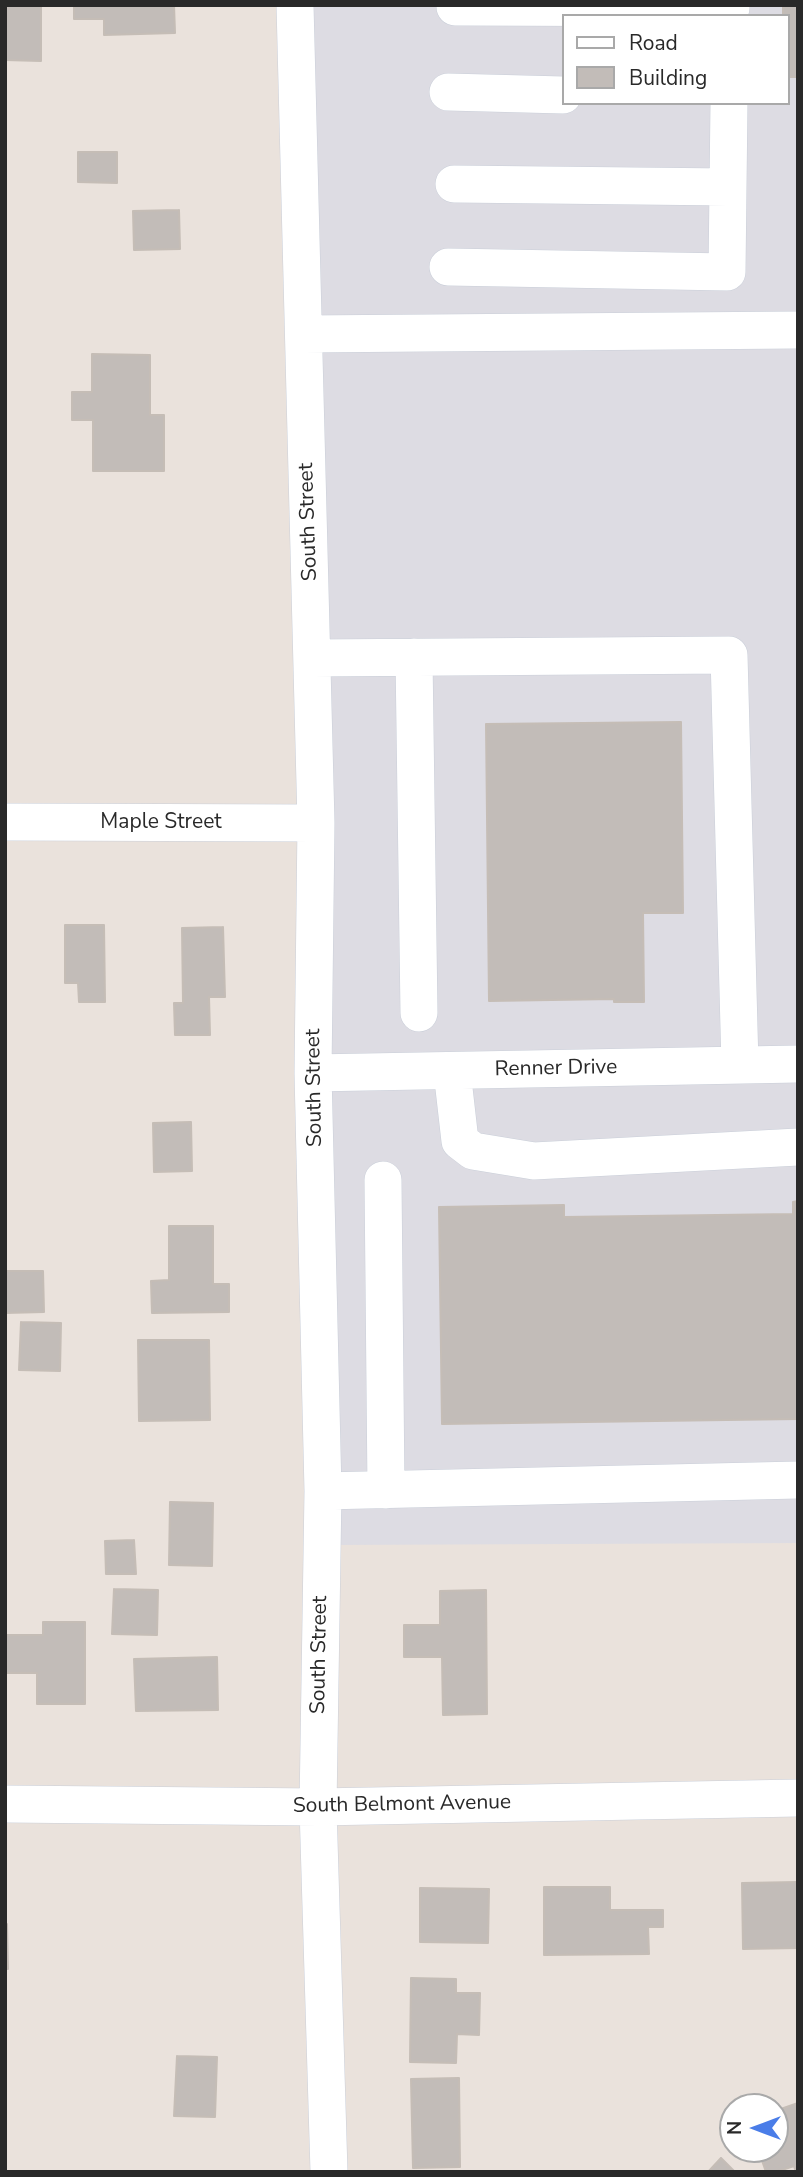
<!DOCTYPE html>
<html>
<head>
<meta charset="utf-8">
<style>
	body { margin:0 }
	#map { position:relative; width:803px; height:2177px; overflow:hidden; background:#eae2dc; font-family:"Nunito Sans",sans-serif }
	canvas { display:block }
	.frame { position:absolute; inset:0; border:7px solid #292929; pointer-events:none }
	.legend { position:absolute; left:562px; top:14px; width:228px; height:91px; box-sizing:border-box; background:#fff; border:2px solid #a9a9a9; margin:0; padding:9px 12px; list-style:none; font-size:21px; color:#292929 }
	.legend li { display:flex; align-items:center; gap:14px; height:35px }
	.legend b { width:35px; border:2px solid #a9a9a9 }
	.north { position:absolute; left:719px; top:2093px; width:70px; height:70px; box-sizing:border-box; background:#fff; border:2px solid #a9a9a9; border-radius:50%; rotate:270deg; font-size:19px; font-weight:700; line-height:28px; text-align:center; color:#292929 }
	.north::after { content:''; display:block; margin:auto; width:24px; height:32px; background:#4a7de8; clip-path:polygon(50% 0,100% 100%,50% 72%,0 100%) }
</style>
</head>
<body>
<div id="map">
<canvas width="803" height="2177"></canvas>
<div class="frame"></div>
<ul class="legend">
<li><b style="height:9px;background:#fff"></b>Road</li>
<li><b style="height:19px;background:#c2bcb8"></b>Building</li>
</ul>
<div class="north">N</div>
</div>
<script>
const context = document.querySelector('canvas').getContext('2d');
context.lineJoin = 'round';
function fill(path, color) { context.fillStyle = color; context.fill(path, 'evenodd'); }
const toPath = rows => new Path2D(rows.map(r => 'M' + r).join(''));
function stroke(path, color, width, dash) { context.strokeStyle = color; context.lineWidth = width; context.lineCap = dash ? 'butt' : 'round'; context.setLineDash(dash || []); context.stroke(path); }
function label(font, color, halo, rows, align = 'center') {
  context.font = font + ' "Nunito Sans",sans-serif'; context.lineWidth = 6; context.setLineDash([]); context.textBaseline = 'middle'; context.strokeStyle = halo; context.fillStyle = color; for (const [text, x, y, turn = 0] of rows) {
    context.save(); context.translate(x, y); context.rotate((+turn || 0) * Math.PI / 180); context.textAlign = isNaN(turn) ? turn : align; if (halo) context.strokeText(text, 0, 0); context.fillText(text, 0, 0); context.restore();
  }
}
fill(toPath([
	[301,5,798,5,798,1543,333,1545],
	[563,16,787,16,787,103,563,103]
]), '#dddce3');
const building = toPath([
	[5,5,41,5,41,61,5,60,5,5],
	[74,5,174,5,175,33,104,35,104,19,74,19,74,5],
	[783,5,798,5,798,77,787,77,787,16,783,16,783,5],
	[78,152,117,152,117,183,78,182,78,152],
	[179,210,180,249,134,250,133,211,179,210],
	[92,354,150,355,150,415,164,415,164,471,93,471,93,420,72,420,72,392,92,392,92,354],
	[681,722,683,913,643,913,644,1002,614,1002,614,999,489,1001,486,724,681,722],
	[65,925,104,925,105,1002,79,1002,78,983,65,983,65,925],
	[223,927,225,997,209,997,210,1035,175,1035,174,1003,183,1003,182,928,223,927],
	[191,1122,192,1171,154,1172,153,1123,191,1122],
	[798,1201,798,1419,442,1424,439,1207,564,1205,564,1217,793,1214,793,1202,798,1201],
	[169,1226,213,1226,213,1284,229,1284,229,1312,152,1313,151,1281,169,1280,169,1226],
	[5,1271,43,1271,44,1312,5,1313,5,1271],
	[21,1322,61,1323,60,1371,19,1370,21,1322],
	[138,1340,209,1340,210,1420,139,1421,138,1340],
	[170,1502,213,1503,212,1566,169,1565,170,1502],
	[134,1540,136,1574,106,1574,105,1541,134,1540],
	[114,1589,158,1590,157,1635,112,1634,114,1589],
	[486,1590,487,1714,443,1715,442,1657,404,1657,404,1625,440,1625,440,1591,486,1590],
	[43,1622,85,1622,85,1704,37,1704,37,1673,5,1673,5,1635,43,1635,43,1622],
	[217,1657,218,1710,136,1711,134,1659,217,1657],
	[798,1882,798,1948,743,1949,742,1883,798,1882],
	[544,1887,610,1887,610,1910,663,1910,663,1927,648,1927,649,1954,544,1955,544,1887],
	[420,1888,489,1889,488,1943,420,1942,420,1888],
	[5,1924,7,1924,8,1969,5,1969,5,1924],
	[411,1978,456,1979,456,1993,480,1993,479,2035,457,2034,456,2063,410,2062,411,1978],
	[177,2056,217,2057,215,2117,174,2116,177,2056],
	[459,2078,460,2167,413,2168,411,2079,459,2078],
	[798,2103,798,2172,796,2172,794,2166,776,2172,766,2172,758,2149,775,2149,775,2111,798,2103],
	[721,2158,735,2172,708,2172,721,2158]
]);
fill(building, '#c2bcb8');
stroke(building, '#c5bdb6', 2);
const minor = toPath([
	[295,5,316,823,313,1073,323,1491,318,1807,329,2172],
	[455,7,731,8],
	[448,92,563,95],
	[454,184,728,187],
	[448,267,727,272,729,103],
	[304,334,798,330],
	[414,657,419,1013],
	[312,658,729,655,740,1065],
	[5,822,316,823],
	[452,1071,460,1141,473,1151,534,1161,798,1147],
	[313,1073,798,1064],
	[383,1180,386,1490],
	[323,1491,798,1480],
	[5,1804,318,1807,798,1798]
]);
stroke(minor, '#cacfd9', 38);
stroke(minor, '#fff', 37);
label('21px', '#292929', '#fff', [
	["South Street",309,522,-92],
	["Maple Street",161,823],
	["Renner Drive",556,1069,-1],
	["South Street",315,1088,-91],
	["South Street",320,1655,-89],
	["South Belmont Avenue",402,1805,-1]
]);
</script>
</body>
</html>
